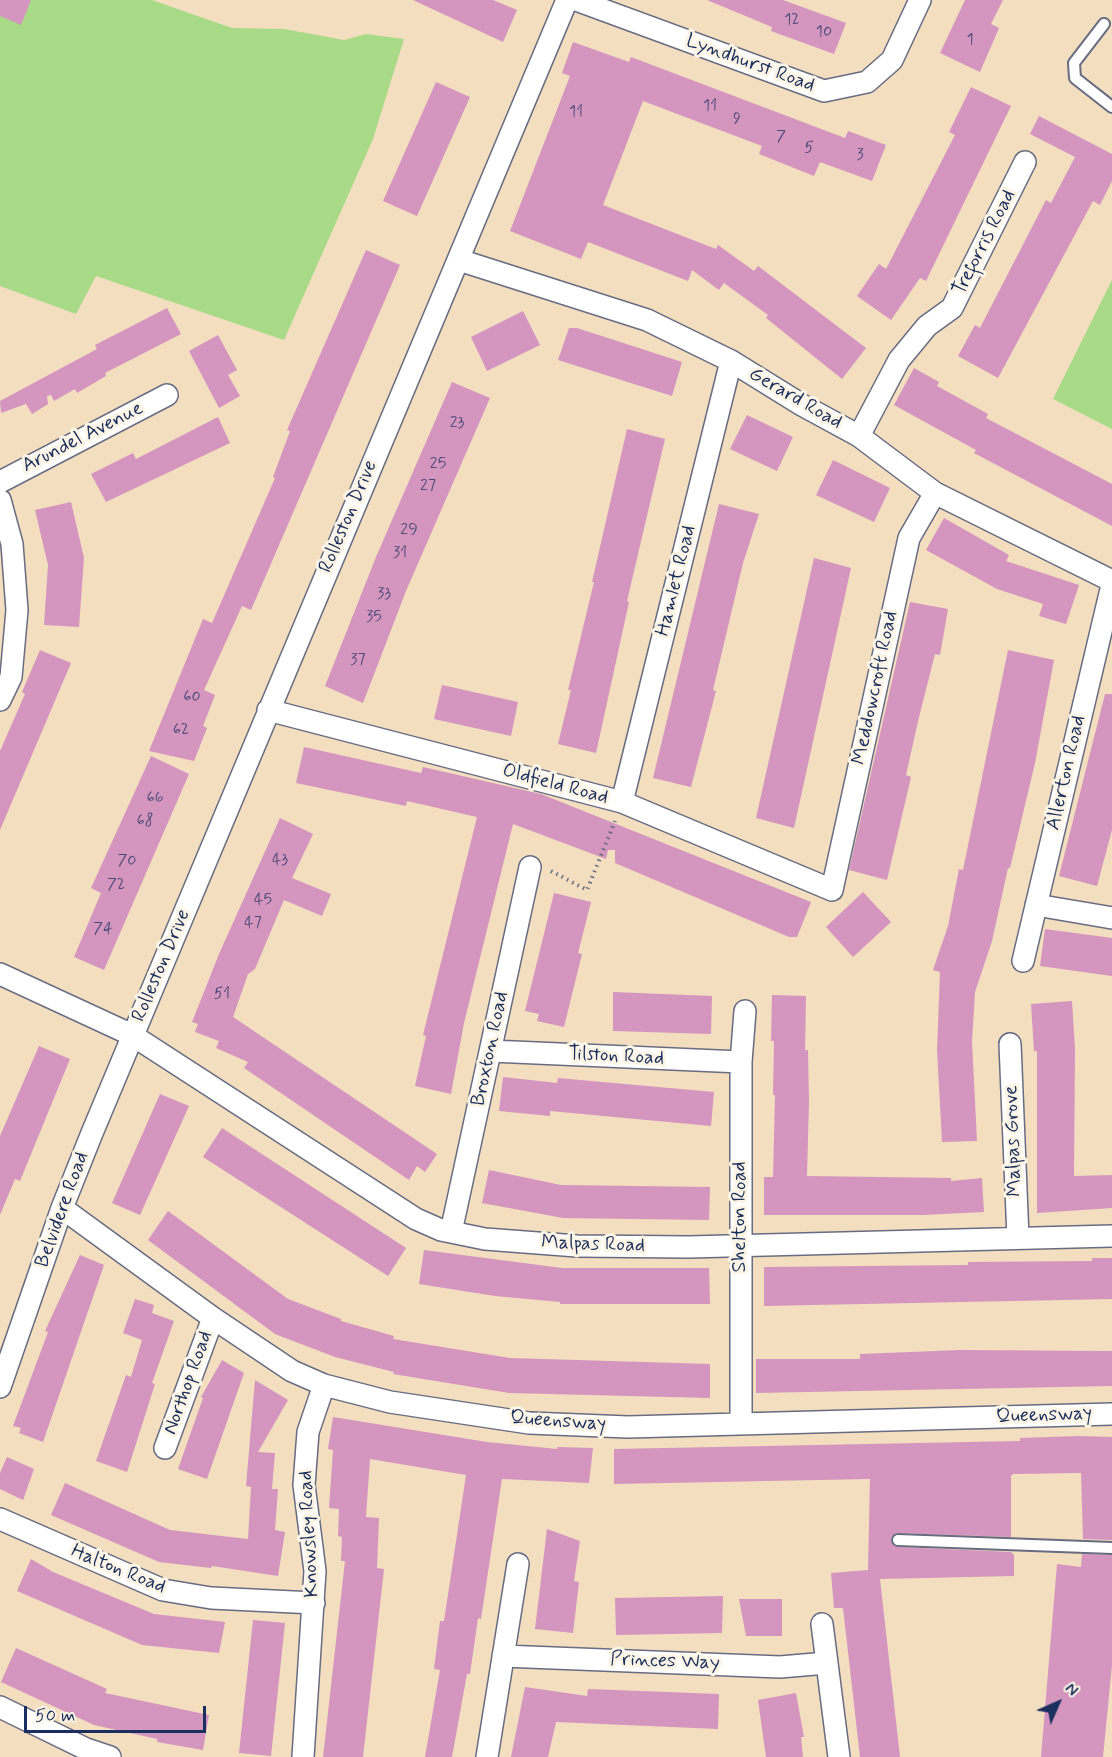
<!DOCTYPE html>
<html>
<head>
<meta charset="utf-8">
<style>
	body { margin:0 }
	#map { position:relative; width:1112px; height:1757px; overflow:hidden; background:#f3dec0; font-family:Mynerve,sans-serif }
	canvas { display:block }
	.north { position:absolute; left:1028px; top:1673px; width:60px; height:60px; -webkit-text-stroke:4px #fcf5e5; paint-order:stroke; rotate:45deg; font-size:16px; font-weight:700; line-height:24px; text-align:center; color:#1b2f5e }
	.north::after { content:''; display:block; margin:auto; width:21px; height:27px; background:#1b2f5e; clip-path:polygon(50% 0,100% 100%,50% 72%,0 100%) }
	.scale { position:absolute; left:24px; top:1706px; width:182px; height:27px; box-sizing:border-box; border:3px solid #1b2f5e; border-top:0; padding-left:8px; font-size:18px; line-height:21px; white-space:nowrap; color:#1b2f5e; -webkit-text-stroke:4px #fcf5e5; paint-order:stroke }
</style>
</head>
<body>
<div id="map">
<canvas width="1112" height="1757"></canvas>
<div class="north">N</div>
<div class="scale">50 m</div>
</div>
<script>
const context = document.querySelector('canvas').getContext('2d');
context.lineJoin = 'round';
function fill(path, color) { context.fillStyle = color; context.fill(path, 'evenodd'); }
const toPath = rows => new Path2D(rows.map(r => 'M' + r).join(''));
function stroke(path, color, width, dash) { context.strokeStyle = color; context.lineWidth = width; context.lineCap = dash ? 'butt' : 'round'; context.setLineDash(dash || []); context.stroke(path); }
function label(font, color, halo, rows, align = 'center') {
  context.font = font + ' Mynerve,sans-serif'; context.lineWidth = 6; context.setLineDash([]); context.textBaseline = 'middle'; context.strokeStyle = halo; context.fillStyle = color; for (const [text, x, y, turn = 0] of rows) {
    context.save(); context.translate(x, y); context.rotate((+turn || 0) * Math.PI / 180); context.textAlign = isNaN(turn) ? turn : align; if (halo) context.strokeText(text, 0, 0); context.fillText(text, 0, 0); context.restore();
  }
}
fill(toPath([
	[0,0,152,0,232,28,284,29,344,40,366,34,404,39,373,139,284,340,96,276,76,314,0,286],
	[1112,280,1112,429,1053,399]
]), '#a9da88');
fill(toPath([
	[0,0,31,0,21,25,0,16],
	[413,0,493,0,517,10,503,42],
	[707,0,783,0,846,23,834,54,771,31,772,27],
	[965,0,1003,0,991,24,999,28,980,72,940,53],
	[573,42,629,62,631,57,845,138,848,131,886,145,872,181,820,162,814,176,759,154,762,146,643,101,603,205,716,249,718,245,754,271,758,266,866,348,842,379,766,318,768,315,724,283,719,290,692,270,688,281,588,242,581,259,510,231,570,76,562,73],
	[436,82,470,97,417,216,383,201],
	[971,87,1011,106,926,281,920,278,891,320,857,296,879,264,886,269,955,135,949,132],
	[1039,116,1112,154,1112,181,1100,205,1093,201,998,378,958,356,975,325,980,328,1046,200,1051,203,1075,157,1030,134],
	[366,250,400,265,251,610,242,606,204,690,215,695,203,726,207,728,194,761,149,751,203,619,212,623,275,478,273,477,290,431,287,430],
	[167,308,181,334,105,373,106,376,77,393,75,389,54,401,51,395,47,396,48,404,32,414,26,404,1,413,0,401,97,349,95,345],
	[523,311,540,345,487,371,471,337],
	[569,328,577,328,682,362,672,396,558,360],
	[218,335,237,370,228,375,240,396,219,408,189,351],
	[914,368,939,382,937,386,988,414,986,418,1112,484,1112,526,974,453,976,450,894,405],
	[452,382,490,398,406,591,363,703,325,686,376,557],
	[747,415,793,437,777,471,730,449],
	[218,417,230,443,106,502,91,474,133,453,136,459],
	[627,429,665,439,627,601,629,602,596,753,558,744,571,690,568,690,594,582,592,582],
	[833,460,890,488,874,522,816,495],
	[71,502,84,558,79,627,44,625,48,565,35,510],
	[719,504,759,514,743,563,713,690,716,691,691,787,653,778],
	[944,518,1009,555,1006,561,1079,585,1066,624,1039,616,1043,604,997,589,926,550],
	[814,558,851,568,794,828,756,818],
	[910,602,948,609,940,655,935,654,919,717,906,775,911,777,887,880,849,870],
	[40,650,71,663,0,830,0,751,25,694,22,692],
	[1008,650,1054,660,1035,763,1010,868,1008,868,992,941,975,992,972,1042,977,1141,942,1142,937,1050,940,972,933,970,948,926,959,869,963,870],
	[442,685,518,702,511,736,434,719],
	[1105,694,1112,694,1112,830,1097,886,1059,876],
	[304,747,421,773,423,767,541,794,811,902,797,937,789,937,615,863,615,850,608,850,606,859,513,824,464,1023,451,1094,415,1086,426,1036,423,1035,477,817,407,801,406,806,296,783],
	[151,756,189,774,104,970,74,957,101,893,91,888],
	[280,818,313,834,292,878,331,894,322,916,284,900,255,969,248,974,233,1017,437,1154,425,1172,417,1166,409,1180,244,1068,248,1062,216,1048,219,1041,195,1032,198,1024,192,1022,219,954],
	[863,892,891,922,853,957,826,927],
	[554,893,591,902,578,953,582,954,564,1027,537,1021,539,1014,525,1011],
	[1045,929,1112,938,1112,976,1040,966],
	[613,992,712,996,711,1034,613,1031],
	[772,995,806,996,805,1050,808,1050,809,1102,807,1176,951,1178,951,1181,982,1178,984,1212,923,1215,764,1215,764,1177,773,1177,775,1095,773,1095,774,1041,771,1041],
	[1072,1001,1075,1049,1074,1176,1112,1175,1112,1208,1037,1213,1037,1051,1034,1051,1031,1004],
	[39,1046,70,1059,20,1181,15,1179,0,1215,0,1136],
	[503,1077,557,1083,558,1078,714,1092,711,1126,550,1111,550,1116,499,1111],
	[160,1094,189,1106,140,1215,112,1203],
	[222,1128,406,1248,388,1276,203,1157],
	[489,1170,561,1185,710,1187,709,1220,563,1218,482,1203],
	[168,1211,288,1299,341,1319,341,1321,394,1336,393,1339,510,1358,710,1364,710,1398,509,1393,393,1374,394,1372,335,1357,275,1334,148,1240],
	[424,1250,562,1268,709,1268,710,1304,560,1304,560,1302,495,1296,419,1284],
	[80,1255,104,1265,43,1442,19,1433,21,1428,13,1426,48,1332,45,1331],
	[1092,1258,1112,1258,1112,1299,764,1306,764,1267,968,1265,968,1262,1092,1261],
	[135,1299,154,1305,152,1313,174,1321,152,1383,155,1384,127,1472,96,1461,126,1375,131,1377,142,1340,123,1333],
	[960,1350,1112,1351,1112,1386,756,1393,756,1359,860,1359,860,1354],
	[222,1360,244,1373,207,1479,178,1469,203,1398,201,1397],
	[255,1380,288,1400,258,1452,275,1453,272,1489,278,1489,275,1530,285,1532,278,1576,212,1566,211,1568,159,1562,51,1515,65,1483,170,1530,248,1539,251,1487,246,1486],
	[333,1417,487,1442,557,1449,557,1447,593,1448,589,1483,502,1479,481,1619,478,1618,470,1674,467,1674,452,1757,425,1757,440,1670,434,1669,440,1621,444,1621,466,1475,370,1459,366,1517,379,1518,377,1568,384,1569,363,1757,323,1757,345,1561,341,1561,342,1537,338,1536,339,1509,329,1508,333,1450,328,1449],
	[1079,1436,1112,1437,1112,1540,1083,1539,1081,1473,1013,1474,1011,1476,1011,1537,898,1533,891,1537,892,1544,898,1547,1011,1552,1014,1555,1014,1576,880,1579,900,1757,860,1757,843,1608,834,1608,831,1573,868,1570,870,1479,614,1484,614,1449,1020,1441,1020,1438],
	[7,1457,34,1469,23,1500,0,1489,0,1473],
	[547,1529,580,1541,574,1581,579,1582,573,1633,535,1629],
	[1082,1554,1112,1555,1112,1665,1103,1757,1041,1757,1057,1564,1081,1567],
	[31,1559,53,1572,154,1614,225,1622,219,1653,142,1645,17,1591],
	[723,1596,722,1633,616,1635,615,1598],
	[739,1599,782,1599,782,1636,746,1636],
	[253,1620,285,1623,271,1756,239,1753],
	[16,1648,107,1689,105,1693,209,1715,203,1750,157,1742,157,1739,94,1725,1,1682],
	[525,1687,587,1696,588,1689,719,1694,718,1729,556,1722,548,1757,511,1757],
	[796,1693,804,1737,801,1737,803,1757,766,1757,758,1700]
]), '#d495be');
const service = toPath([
	[1104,24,1074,63,1075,78,1112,107],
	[898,1540,1112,1548]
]);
const minor = toPath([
	[576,0,824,91,867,82,892,60,920,0],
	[459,260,647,320,731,361,802,405,859,436,935,493,1112,581],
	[859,436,899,360,927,326,952,308,1025,162],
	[0,482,167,395],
	[0,500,12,544,17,610,11,677,0,700],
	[268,710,622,802,832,890,909,538,935,493],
	[622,802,731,361],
	[1036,905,1112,918],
	[1023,961,1112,585],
	[0,974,132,1035,416,1219,441,1230,485,1239,577,1246,689,1247,1112,1236],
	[1010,1044,1018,1238],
	[491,1051,741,1062],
	[62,1208,213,1318,292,1371,324,1385,390,1402,529,1423,628,1427,1112,1414],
	[451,1232,530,867],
	[0,1387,62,1208,92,1133,567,0],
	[741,1423,741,1062,745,1011],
	[165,1448,213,1318],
	[0,1519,163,1590,211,1598,314,1603],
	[822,1624,839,1757],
	[503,1656,780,1667,827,1663],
	[0,1707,86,1749,110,1757],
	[303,1757,315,1571,304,1485,308,1432,324,1385],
	[487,1757,518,1564]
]);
stroke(service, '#676c80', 14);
stroke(minor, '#676c80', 24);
stroke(toPath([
	[551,871,587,890,615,821]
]), '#676c80', 4, [1.5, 4.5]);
stroke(service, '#fff', 10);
stroke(minor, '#fff', 21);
label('16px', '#494876', null, [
	["12",792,21],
	["10",824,33],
	["1",970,41],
	["11",710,107],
	["11",576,113],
	["9",737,120],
	["7",781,138],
	["5",809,149],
	["3",860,156],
	["23",457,424],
	["25",438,465],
	["27",428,487],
	["29",409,531],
	["31",400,554],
	["33",384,595],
	["35",374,618],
	["37",358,661],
	["60",192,698],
	["62",181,731],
	["66",155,799],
	["68",145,822],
	["43",280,861],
	["70",127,862],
	["72",116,886],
	["45",263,901],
	["47",253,924],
	["74",103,930],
	["51",222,995]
]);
label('20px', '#1b2f5e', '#fcf5e5', [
	["Lyndhurst Road",750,64,20],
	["Treforris Road",985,243,-63],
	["Gerard Road",795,399,30],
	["Arundel Avenue",83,438,-27],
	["Rolleston Drive",349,517,-67],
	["Hamlet Road",677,581,-76],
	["Meddowcroft Road",876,688,-78],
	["Allerton Road",1067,773,-77],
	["Oldfield Road",555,785,15],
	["Rolleston Drive",162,966,-67],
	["Broxton Road",491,1049,-78],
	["Tilston Road",616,1057,3],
	["Malpas Grove",1014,1141,-92],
	["Belvidere Road",63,1210,-70],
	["Shelton Road",741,1217,-90],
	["Malpas Road",593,1245,2],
	["Northop Road",189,1383,-70],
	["Queensway",1044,1416,-2],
	["Queensway",558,1422,4],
	["Knowsley Road",310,1534,-93],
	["Halton Road",118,1570,22],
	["Princes Way",665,1662,2]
]);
</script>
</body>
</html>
